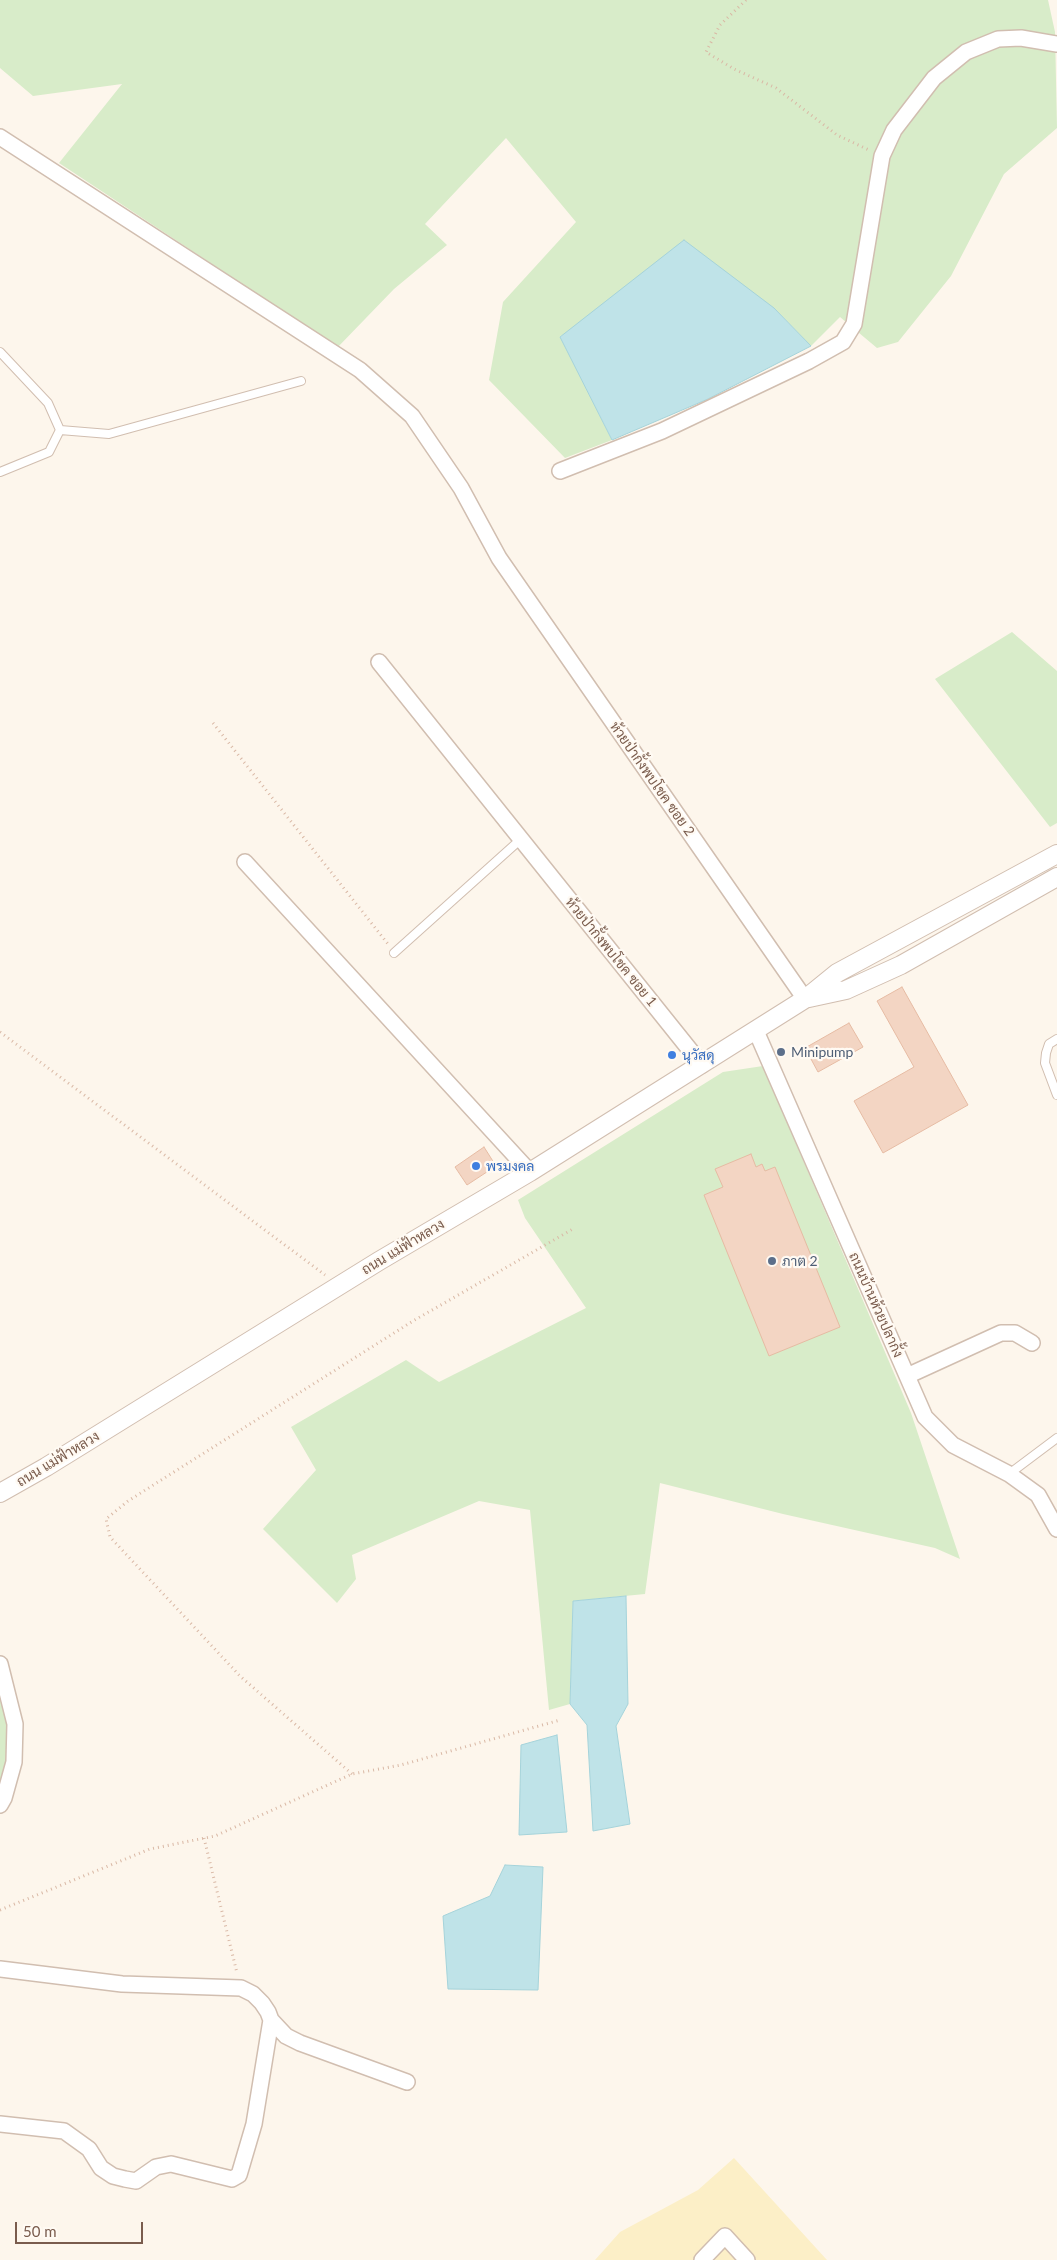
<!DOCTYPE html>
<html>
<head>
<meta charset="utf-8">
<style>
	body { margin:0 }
	#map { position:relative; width:1057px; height:2260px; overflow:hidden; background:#fdf6ec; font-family:Lato,sans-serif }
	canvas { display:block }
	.scale { position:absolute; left:15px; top:2222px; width:128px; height:22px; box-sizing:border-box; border:2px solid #7a5c4d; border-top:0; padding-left:6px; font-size:15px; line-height:18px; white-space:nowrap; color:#7a5c4d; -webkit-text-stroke:4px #fffaf3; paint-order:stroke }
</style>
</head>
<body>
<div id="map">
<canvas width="1057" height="2260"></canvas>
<div class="scale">50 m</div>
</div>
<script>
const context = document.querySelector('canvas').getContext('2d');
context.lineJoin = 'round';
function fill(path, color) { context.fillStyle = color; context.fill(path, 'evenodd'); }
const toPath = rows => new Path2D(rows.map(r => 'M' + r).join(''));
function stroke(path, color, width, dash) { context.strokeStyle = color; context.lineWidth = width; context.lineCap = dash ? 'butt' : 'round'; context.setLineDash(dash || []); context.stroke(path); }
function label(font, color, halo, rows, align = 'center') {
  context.font = font + ' Lato,Sarabun,sans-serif'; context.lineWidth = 4.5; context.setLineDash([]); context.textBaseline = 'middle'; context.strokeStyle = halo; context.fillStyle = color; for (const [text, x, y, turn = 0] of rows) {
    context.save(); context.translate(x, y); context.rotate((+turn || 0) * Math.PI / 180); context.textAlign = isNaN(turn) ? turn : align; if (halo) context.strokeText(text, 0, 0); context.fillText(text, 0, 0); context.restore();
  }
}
fill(toPath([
	[0,0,1048,0,1055,32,1057,128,1004,174,951,276,898,342,877,348,840,317,811,346,774,308,560,336,612,440,565,458,489,380,503,302,576,222,506,138,425,224,447,245,394,289,336,349,277,307,59,163,122,84,33,96,0,68],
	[1012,632,1057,671,1057,823,1050,827,935,679],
	[763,1066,911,1413,960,1559,935,1548,783,1514,660,1483,645,1594,573,1601,570,1704,549,1710,530,1510,479,1501,352,1555,356,1579,337,1603,263,1529,316,1470,291,1427,406,1360,439,1382,586,1308,525,1218,518,1200,723,1072],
	[0,1664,15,1724,0,1805]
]), '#d8ecc9');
fill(toPath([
	[734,2158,827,2260,595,2260,620,2232,698,2190]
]), '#fcefc7');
const water = toPath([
	[684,240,774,308,811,346,708,399,612,440,560,337,684,240],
	[626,1596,628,1704,616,1726,630,1824,593,1831,587,1725,570,1704,573,1601,626,1596],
	[557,1735,567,1832,519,1835,521,1745,557,1735],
	[505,1865,543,1867,538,1990,448,1989,443,1916,490,1896,505,1865]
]);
fill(water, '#bfe3e8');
stroke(water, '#a5d3da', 1);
const building = toPath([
	[902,987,968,1105,883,1153,854,1101,914,1067,877,1001,902,987],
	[849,1023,863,1047,818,1072,805,1048,849,1023],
	[484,1147,496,1166,467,1185,455,1167,484,1147],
	[751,1154,756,1167,762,1164,765,1171,775,1167,840,1327,769,1356,704,1195,723,1187,715,1169,751,1154]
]);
fill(building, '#f3d5c3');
stroke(building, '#e6bba3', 1);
const service = toPath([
	[0,352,48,403,60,430,49,452,0,472],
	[60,430,109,434,301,381],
	[394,953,521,839],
	[1057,1039,1049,1044,1046,1053,1045,1063,1057,1095],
	[1009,1474,1057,1438]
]);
const minor = toPath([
	[0,137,360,370,412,416,461,488,499,558,805,999],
	[560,471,662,431,809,361,843,342,854,324,882,156,894,130,934,78,966,52,998,39,1021,38,1057,44],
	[379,662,702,1065],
	[245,862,530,1172],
	[756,1031,925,1417,953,1445,1009,1474,1038,1495,1057,1529],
	[907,1376,1001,1333,1015,1333,1032,1343],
	[0,1664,15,1724,14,1762,4,1798,0,1805],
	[0,1969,122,1984,241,1988,253,1994,262,2003,268,2012,271,2020,254,2124,239,2175,232,2179,171,2164,156,2167,136,2181,125,2179,113,2176,101,2168,89,2149,64,2131,0,2124],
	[271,2020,286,2036,300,2043,407,2082],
	[702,2260,725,2236,747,2260]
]);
const tertiary = toPath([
	[809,998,846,990,901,965,1057,877],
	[0,1493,46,1467,379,1261,530,1172,805,999,837,973,1057,854]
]);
stroke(service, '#d1beb0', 10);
stroke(minor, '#d1beb0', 18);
stroke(tertiary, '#d1beb0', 20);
stroke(toPath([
	[746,0,720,25,706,52,734,69,776,88,837,135,869,150],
	[213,723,388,944],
	[0,1032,325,1275],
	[352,1774,240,1676,110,1537,106,1519,128,1501,413,1321,573,1229],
	[204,1838,237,1973],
	[0,1910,150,1849,215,1836,352,1774,401,1765,560,1720]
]), '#d9b8a5', 3, [1, 4]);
stroke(service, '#fff', 8);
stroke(minor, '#fff', 15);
stroke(tertiary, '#fff', 18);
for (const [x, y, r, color] of [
	[781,1052,5,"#5c6f8a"],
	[672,1055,5,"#3f7fe0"],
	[476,1166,5,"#3f7fe0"],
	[772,1261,5,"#5c6f8a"]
]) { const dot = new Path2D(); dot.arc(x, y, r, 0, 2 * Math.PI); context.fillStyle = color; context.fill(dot); stroke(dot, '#fffaf3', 2); }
label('14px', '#7a5c4d', '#fffaf3', [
	["ห้วยป่ากั้งพบโชค ซอย 2",652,779,55],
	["ห้วยป่ากั้งพบโชค ซอย 1",611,952,51],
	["ถนน แม่ฟ้าหลวง",403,1247,-31],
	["ถนนบ้านห้วยปลากั้ง",876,1305,66],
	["ถนน แม่ฟ้าหลวง",58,1459,-31]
]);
label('14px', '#4e5e75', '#fffaf3', [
	["Minipump",791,1052],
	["ภาต 2",782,1261]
], 'left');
label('14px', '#366cbe', '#fffaf3', [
	["นุวัสดุ",682,1055],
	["พรมงคล",486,1166]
], 'left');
</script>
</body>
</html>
